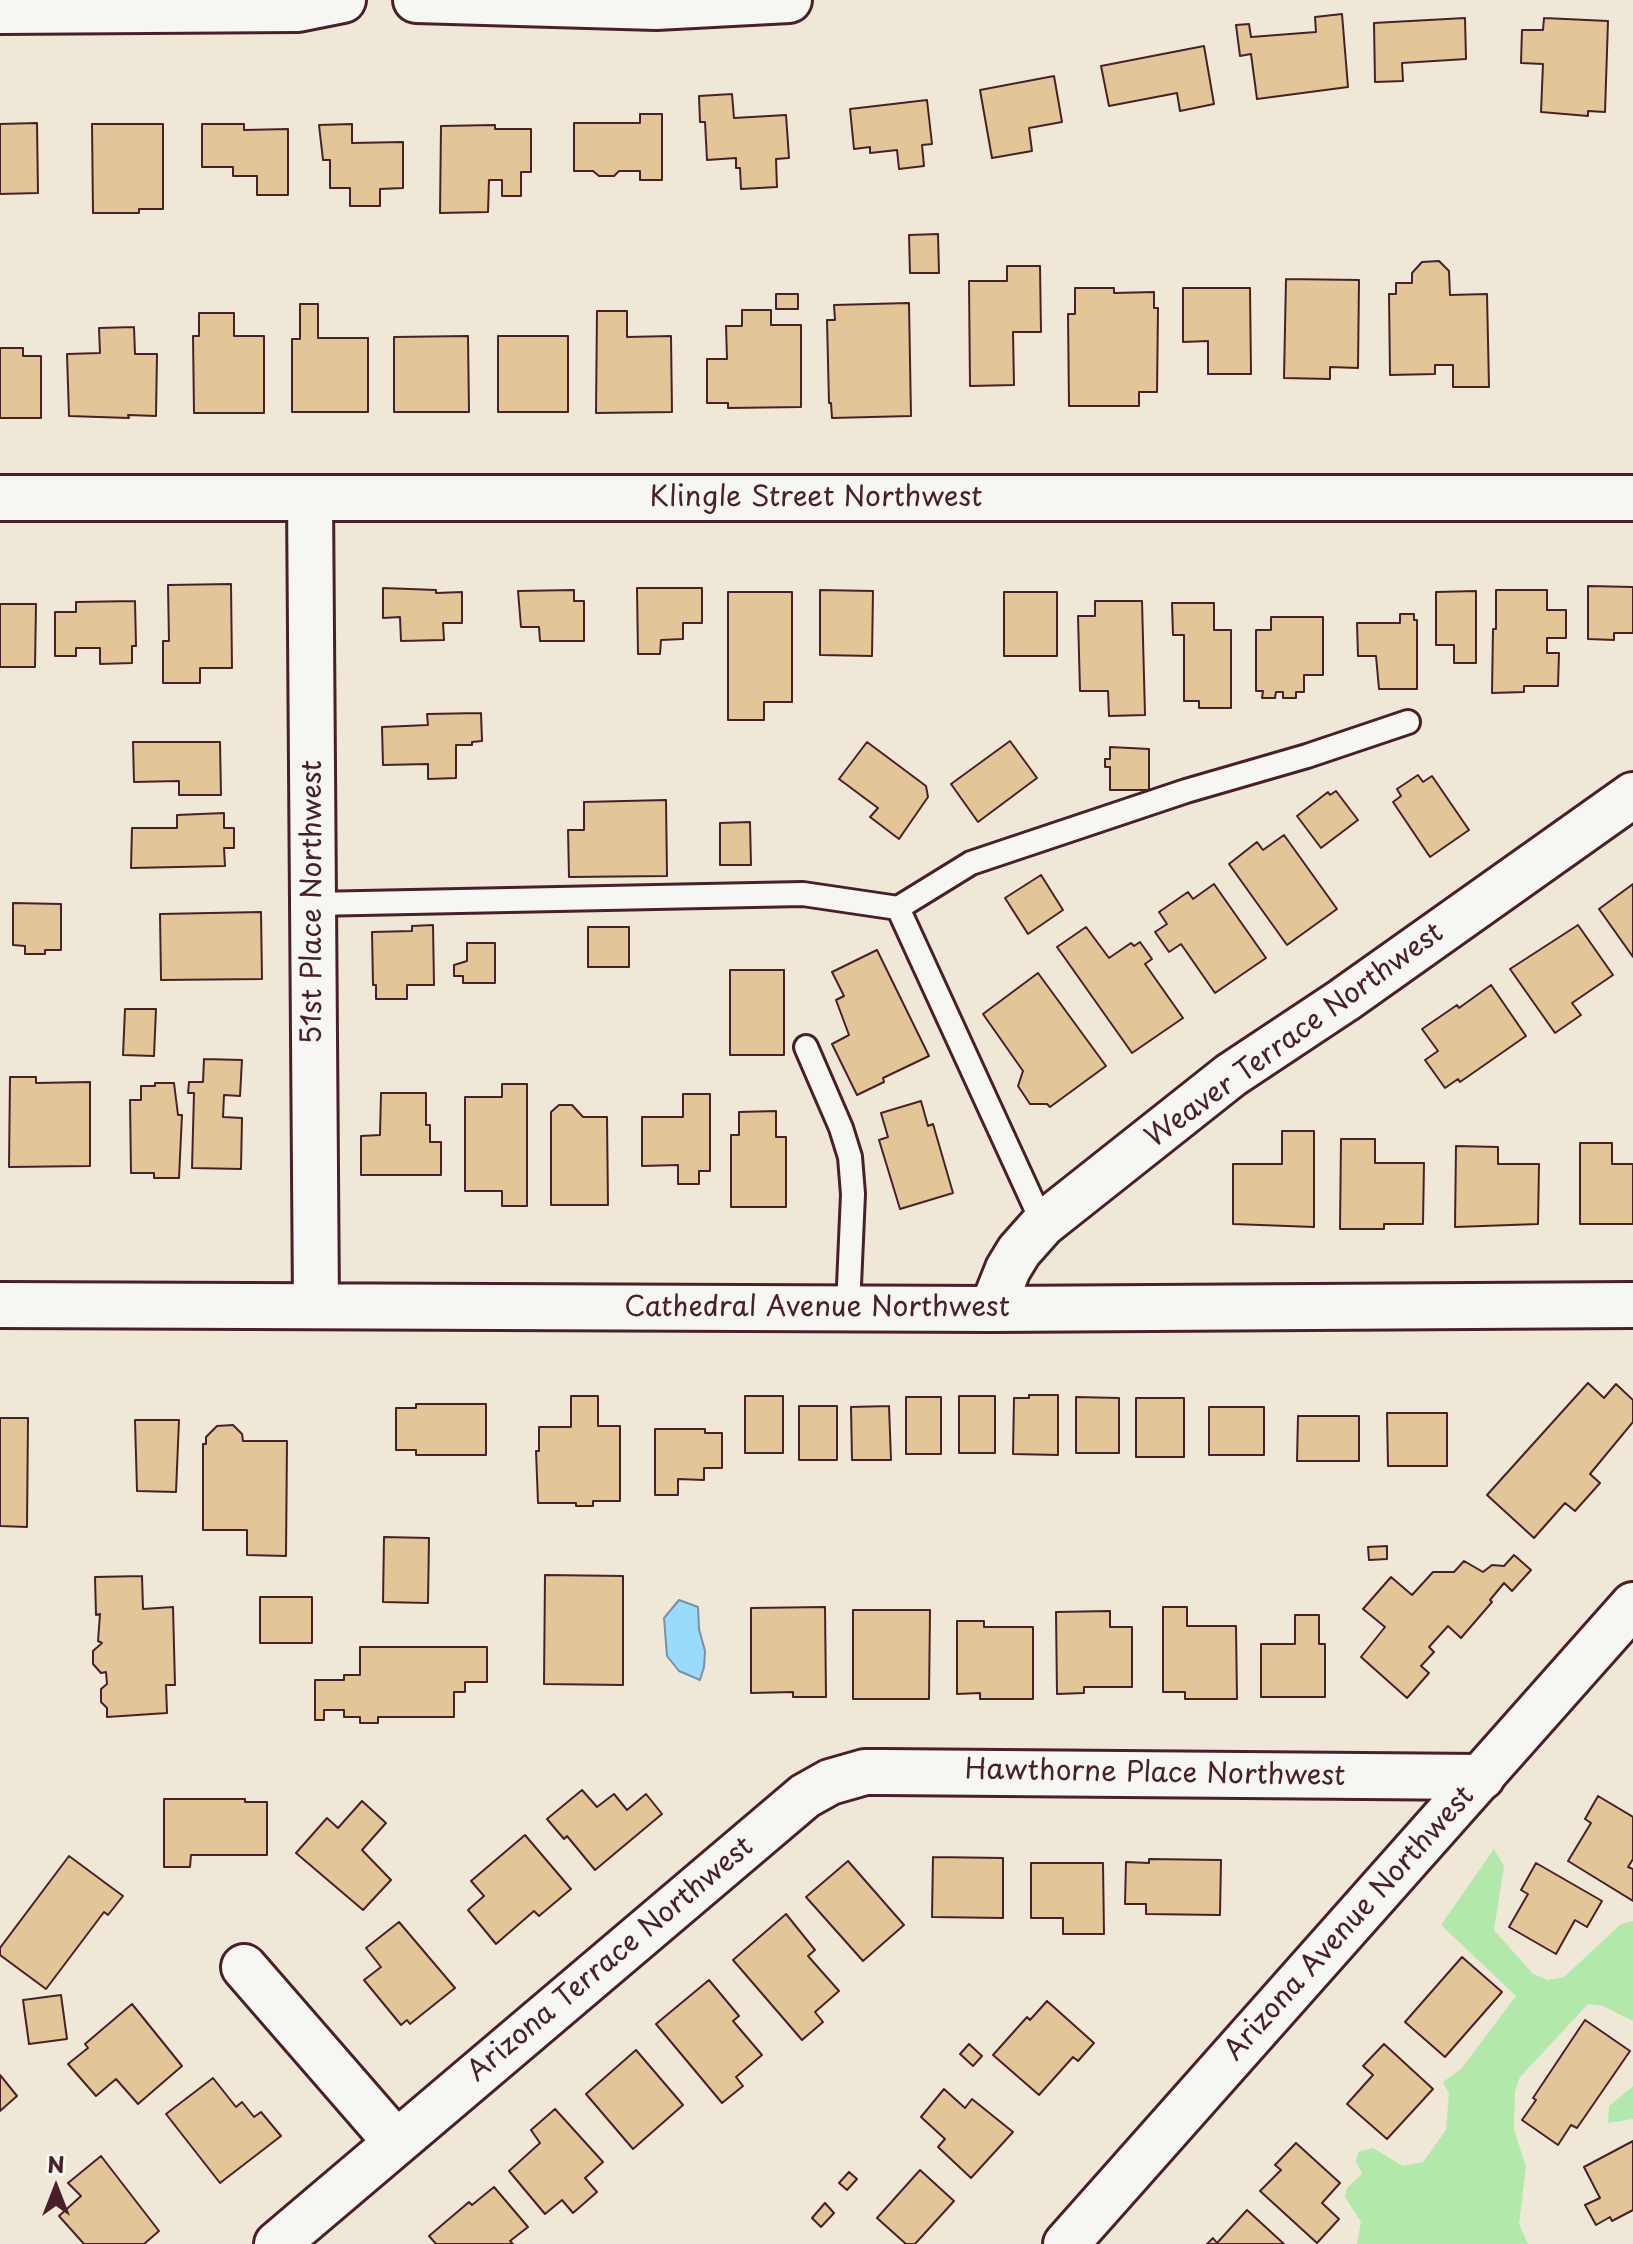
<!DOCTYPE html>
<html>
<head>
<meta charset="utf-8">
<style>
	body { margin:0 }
	#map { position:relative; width:1633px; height:2244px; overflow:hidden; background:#f0e8d7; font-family:"Playpen Sans",sans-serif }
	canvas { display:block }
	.north { position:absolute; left:16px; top:2148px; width:80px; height:80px; -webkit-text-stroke:6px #f6f6f2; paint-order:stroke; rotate:0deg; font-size:22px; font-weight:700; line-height:32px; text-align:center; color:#4a1f2b }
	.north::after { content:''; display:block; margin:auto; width:28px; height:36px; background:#4a1f2b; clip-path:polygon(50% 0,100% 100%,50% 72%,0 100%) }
</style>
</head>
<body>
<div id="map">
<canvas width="1633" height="2244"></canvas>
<div class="north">N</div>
</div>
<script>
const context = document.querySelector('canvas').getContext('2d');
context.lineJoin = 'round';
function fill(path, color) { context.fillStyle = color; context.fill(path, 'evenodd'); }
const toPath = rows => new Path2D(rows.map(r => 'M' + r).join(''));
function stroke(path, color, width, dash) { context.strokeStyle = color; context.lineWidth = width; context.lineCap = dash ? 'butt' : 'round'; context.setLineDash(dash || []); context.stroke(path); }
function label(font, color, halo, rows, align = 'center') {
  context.font = font + ' "Playpen Sans",sans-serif'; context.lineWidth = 6; context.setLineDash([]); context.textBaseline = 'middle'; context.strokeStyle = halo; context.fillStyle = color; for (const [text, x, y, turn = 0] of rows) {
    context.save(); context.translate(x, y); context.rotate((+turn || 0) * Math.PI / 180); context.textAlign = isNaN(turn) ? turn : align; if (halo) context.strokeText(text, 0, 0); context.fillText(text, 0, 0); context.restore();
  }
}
fill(toPath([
	[1494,1849,1504,1866,1494,1930,1533,1974,1548,1980,1564,1977,1621,1924,1633,1921,1633,2021,1603,2006,1588,2004,1520,2077,1515,2091,1514,2129,1526,2167,1519,2224,1528,2244,1357,2244,1361,2222,1345,2197,1347,2188,1362,2174,1356,2161,1358,2152,1373,2148,1403,2166,1423,2162,1446,2130,1449,2094,1443,2082,1461,2069,1516,1996,1441,1925],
	[1633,2086,1633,2119,1608,2123,1609,2106]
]), '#b2e8aa');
const water = toPath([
	[679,1600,698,1607,699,1629,705,1651,704,1667,700,1680,679,1671,667,1656,664,1618,679,1600]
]);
fill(water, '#9adbfc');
stroke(water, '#7a90a8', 2);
const building = toPath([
	[1342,14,1348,87,1257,99,1251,54,1240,56,1236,25,1249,24,1251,37,1316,32,1315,17,1342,14],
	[1465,18,1466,59,1402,63,1403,81,1375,82,1374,23,1465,18],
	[1544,18,1608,21,1605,112,1588,111,1588,116,1541,112,1543,64,1521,63,1522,30,1543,30,1544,18],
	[1204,46,1214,104,1180,111,1177,93,1109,106,1101,66,1204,46],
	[1054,76,1062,122,1029,128,1032,151,992,158,980,90,1054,76],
	[732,94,734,118,786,115,789,158,776,159,777,187,741,189,740,168,736,168,736,158,707,160,705,122,700,122,699,96,732,94],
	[927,100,932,144,922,145,924,166,899,169,897,150,870,153,870,147,854,149,850,109,927,100],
	[640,114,662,114,662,180,640,180,640,171,619,171,614,176,599,176,593,171,574,171,574,123,640,123,640,114],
	[37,123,38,193,0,194,0,124,37,123],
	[92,124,163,124,163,209,139,209,139,213,93,213,92,124],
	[202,124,244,124,244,130,288,129,288,195,257,195,257,176,233,176,233,167,202,167,202,124],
	[352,124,352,143,403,142,403,188,380,189,380,206,350,206,350,188,330,188,330,160,323,160,319,125,352,124],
	[495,125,495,129,531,129,531,172,521,172,521,196,502,196,502,180,489,180,488,212,440,213,441,126,495,125],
	[938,234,939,273,910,273,909,235,938,234],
	[1439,261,1449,271,1450,295,1487,294,1489,387,1453,387,1453,365,1435,365,1435,374,1390,375,1389,294,1396,294,1396,283,1412,283,1412,273,1422,262,1439,261],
	[1007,266,1040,266,1041,332,1013,332,1014,385,970,386,969,281,1007,281,1007,266],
	[1286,279,1359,280,1358,368,1330,367,1330,379,1284,378,1286,279],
	[1075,288,1114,288,1114,293,1154,292,1154,308,1158,308,1157,392,1139,392,1139,406,1069,406,1068,314,1075,314,1075,288],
	[1183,288,1250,288,1251,374,1208,374,1208,341,1183,342,1183,288],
	[776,294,798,294,798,309,776,309,776,294],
	[909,303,911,416,832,418,831,403,829,403,827,320,835,320,834,305,909,303],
	[300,304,318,304,318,338,368,338,368,412,292,412,292,339,300,339,300,304],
	[742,310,771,310,771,325,801,325,801,407,728,408,728,403,707,403,707,359,727,359,726,326,742,326,742,310],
	[597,311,627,311,627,337,671,336,672,412,596,413,597,311],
	[199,313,234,313,234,336,264,336,264,413,194,413,193,336,199,336,199,313],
	[134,327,135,354,157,354,156,416,128,415,129,418,69,416,67,354,100,353,99,328,134,327],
	[468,336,469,412,394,412,394,337,468,336],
	[498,336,568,336,568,412,498,412,498,336],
	[0,348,23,348,23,356,41,356,41,418,0,418,0,348],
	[231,584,232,668,200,668,200,683,163,683,163,641,169,641,168,585,231,584],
	[1588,586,1633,587,1633,633,1614,633,1614,640,1588,639,1588,586],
	[383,588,436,590,436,593,462,592,462,623,443,623,444,640,401,641,400,617,383,618,383,588],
	[637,588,702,588,702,623,683,623,683,639,661,640,660,654,638,654,637,588],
	[574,590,574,601,584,601,584,641,540,641,539,627,521,627,518,591,574,590],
	[820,590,873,591,872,656,820,655,820,590],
	[1496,590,1547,590,1547,610,1566,610,1566,638,1547,638,1547,653,1559,653,1558,686,1524,686,1524,692,1492,693,1493,629,1496,629,1496,590],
	[1476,591,1476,663,1454,663,1454,645,1436,645,1436,592,1476,591],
	[728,592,792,592,792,702,764,702,764,720,728,720,728,592],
	[1004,592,1057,592,1057,656,1004,656,1004,592],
	[135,601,136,646,132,646,132,663,100,664,100,648,76,648,76,656,55,656,55,612,76,612,76,602,135,601],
	[1095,601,1142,601,1145,715,1109,716,1108,691,1080,691,1078,616,1095,616,1095,601],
	[1172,603,1214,603,1214,630,1231,630,1231,708,1199,708,1199,701,1184,701,1184,635,1173,635,1172,603],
	[0,604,36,604,35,667,0,667,0,604],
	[1400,614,1414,614,1414,620,1417,620,1417,689,1379,689,1376,656,1358,656,1357,623,1400,623,1400,614],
	[1271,617,1323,617,1323,675,1304,675,1304,692,1296,692,1296,698,1283,698,1283,692,1276,692,1275,698,1262,698,1263,691,1256,691,1256,630,1271,630,1271,617],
	[481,713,482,741,472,742,472,745,456,745,456,778,428,779,428,764,383,765,382,727,428,725,427,714,481,713],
	[1010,741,1037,778,978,822,951,784,1010,741],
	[133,742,220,742,221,795,179,795,179,781,134,782,133,742],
	[867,742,926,786,928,797,899,839,870,817,878,808,839,779,867,742],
	[1110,747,1149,749,1149,790,1110,790,1110,767,1105,767,1105,759,1110,759,1110,747],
	[1418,775,1423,782,1432,776,1469,830,1430,857,1393,802,1401,796,1397,789,1418,775],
	[1336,791,1358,820,1321,848,1297,816,1328,792,1330,795,1336,791],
	[666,800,667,876,569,877,568,830,584,830,584,802,666,800],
	[224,813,224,828,234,828,234,848,224,848,225,866,131,868,132,828,177,828,177,815,224,813],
	[750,822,751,865,720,865,720,823,750,822],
	[1284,835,1337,909,1287,945,1229,864,1257,842,1263,850,1284,835],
	[1041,875,1063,910,1028,934,1005,898,1041,875],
	[1214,884,1266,958,1215,993,1181,944,1169,952,1155,932,1167,924,1159,912,1188,892,1193,899,1214,884],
	[1633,884,1633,957,1599,909,1633,884],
	[13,903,61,904,61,950,45,950,45,954,25,954,25,946,13,945,13,903],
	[261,912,262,979,161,980,160,914,261,912],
	[433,925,434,985,407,985,407,999,376,999,376,985,373,985,372,932,412,931,412,926,433,925],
	[1578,925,1613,975,1572,1003,1581,1015,1555,1033,1510,969,1578,925],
	[588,927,629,927,629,967,588,967,588,927],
	[1086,927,1109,958,1131,943,1134,946,1140,942,1152,959,1145,964,1183,1018,1132,1053,1057,947,1086,927],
	[467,943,495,943,495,983,463,983,463,976,454,976,454,965,467,961,467,943],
	[877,950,929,1056,883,1078,884,1082,857,1095,832,1044,849,1035,836,1000,844,996,832,972,877,950],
	[730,970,784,970,784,1055,730,1055,730,970],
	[1038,973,1106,1066,1050,1107,1047,1104,1030,1104,1018,1086,1023,1071,983,1014,1038,973],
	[1491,985,1526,1036,1460,1082,1458,1079,1445,1088,1425,1060,1438,1051,1422,1029,1457,1005,1459,1008,1491,985],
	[125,1009,156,1009,154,1056,123,1055,125,1009],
	[204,1059,242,1060,240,1096,224,1095,223,1117,242,1118,241,1169,192,1168,194,1093,188,1093,189,1082,203,1082,204,1059],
	[10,1077,36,1077,36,1083,90,1082,90,1166,9,1167,10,1077],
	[155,1083,174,1083,178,1115,182,1115,179,1178,154,1178,154,1173,131,1173,130,1100,141,1100,141,1086,155,1086,155,1083],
	[502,1084,527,1084,527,1206,502,1206,502,1191,465,1191,465,1097,502,1097,502,1084],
	[381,1093,426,1093,426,1125,430,1125,430,1142,441,1142,441,1175,361,1175,361,1136,380,1135,381,1093],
	[683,1094,710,1094,710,1171,699,1171,699,1184,678,1184,678,1165,642,1166,642,1117,683,1117,683,1094],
	[921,1101,928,1126,933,1124,953,1193,900,1209,879,1140,888,1137,881,1113,921,1101],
	[559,1105,572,1105,583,1117,607,1117,608,1205,551,1205,551,1112,559,1105],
	[776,1111,776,1137,786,1137,786,1207,731,1207,731,1135,739,1135,739,1112,776,1111],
	[1282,1131,1314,1131,1314,1227,1233,1224,1233,1164,1282,1164,1282,1131],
	[1341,1139,1375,1139,1375,1163,1424,1163,1423,1224,1384,1224,1384,1229,1340,1229,1341,1139],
	[1580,1143,1612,1143,1612,1164,1633,1164,1633,1224,1580,1224,1580,1143],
	[1456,1146,1498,1147,1498,1164,1539,1164,1538,1224,1455,1227,1456,1146],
	[1588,1383,1604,1398,1616,1384,1633,1400,1633,1422,1590,1474,1600,1483,1575,1511,1565,1503,1534,1538,1487,1495,1588,1383],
	[1029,1395,1058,1395,1058,1455,1013,1454,1014,1398,1029,1398,1029,1395],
	[571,1396,598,1396,598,1426,620,1426,620,1501,593,1501,593,1506,576,1506,576,1503,538,1503,536,1451,539,1451,539,1427,571,1427,571,1396],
	[745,1396,783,1396,783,1453,745,1453,745,1396],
	[959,1396,995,1396,995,1453,959,1453,959,1396],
	[906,1397,941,1397,941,1454,906,1454,906,1397],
	[1076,1397,1119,1398,1119,1453,1076,1453,1076,1397],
	[1136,1398,1184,1398,1184,1457,1136,1457,1136,1398],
	[416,1404,486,1404,486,1455,416,1455,416,1450,396,1450,396,1408,416,1408,416,1404],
	[799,1406,837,1406,837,1460,799,1460,799,1406],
	[889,1406,891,1460,852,1460,851,1407,889,1406],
	[1209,1407,1264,1407,1264,1455,1209,1455,1209,1407],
	[1387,1413,1447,1413,1447,1466,1388,1466,1387,1413],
	[1298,1416,1359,1416,1359,1461,1297,1461,1298,1416],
	[0,1418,28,1418,27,1527,0,1526,0,1418],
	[135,1420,179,1420,176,1492,137,1491,135,1420],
	[233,1425,242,1434,243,1441,287,1441,286,1556,247,1555,247,1530,203,1530,203,1444,206,1444,206,1437,217,1426,233,1425],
	[655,1429,705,1429,705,1433,722,1433,722,1468,704,1468,704,1480,678,1479,678,1495,655,1495,655,1429],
	[384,1537,429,1538,428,1603,383,1602,384,1537],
	[1387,1546,1387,1559,1369,1560,1368,1547,1387,1546],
	[1514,1555,1531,1570,1512,1591,1504,1583,1490,1600,1492,1602,1461,1638,1448,1626,1429,1647,1434,1652,1421,1666,1429,1673,1407,1698,1361,1657,1385,1627,1363,1609,1391,1577,1412,1595,1433,1572,1454,1572,1464,1561,1483,1572,1492,1565,1504,1566,1514,1555],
	[545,1575,623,1576,623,1685,544,1684,545,1575],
	[142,1576,143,1609,173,1607,175,1685,166,1685,167,1713,107,1717,107,1708,101,1702,101,1689,107,1684,106,1672,101,1673,93,1664,93,1651,102,1643,98,1641,100,1614,96,1615,95,1577,142,1576],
	[260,1597,312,1597,312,1643,260,1643,260,1597],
	[825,1607,826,1697,793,1697,793,1692,751,1693,751,1608,825,1607],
	[1163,1607,1187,1607,1187,1626,1236,1626,1237,1699,1185,1699,1185,1692,1163,1692,1163,1607],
	[853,1610,930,1610,929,1699,853,1699,853,1610],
	[1110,1611,1110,1627,1132,1627,1132,1687,1084,1687,1084,1693,1057,1694,1056,1612,1110,1611],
	[1295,1615,1319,1615,1319,1644,1325,1644,1325,1697,1261,1697,1261,1644,1295,1644,1295,1615],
	[957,1621,984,1621,984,1627,1033,1627,1033,1699,980,1699,980,1693,957,1694,957,1621],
	[360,1647,487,1647,487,1682,465,1682,465,1692,454,1692,454,1717,378,1717,378,1723,360,1723,360,1717,344,1717,344,1710,324,1710,324,1720,315,1720,315,1680,344,1680,344,1675,360,1675,360,1647],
	[582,1790,597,1807,614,1794,627,1810,646,1794,662,1814,595,1870,567,1836,564,1839,547,1819,582,1790],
	[1598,1796,1633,1817,1633,1859,1628,1867,1633,1869,1633,1901,1568,1861,1591,1823,1585,1819,1598,1796],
	[164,1799,245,1799,245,1802,267,1802,267,1855,191,1855,190,1867,164,1867,164,1799],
	[362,1801,386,1823,362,1850,391,1880,363,1910,296,1853,327,1818,338,1828,362,1801],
	[525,1835,571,1889,539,1916,534,1911,496,1944,468,1910,484,1896,471,1881,525,1835],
	[69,1856,123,1896,108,1915,104,1912,46,1989,0,1955,0,1948,69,1856],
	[933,1857,1003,1858,1003,1918,932,1917,933,1857],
	[1149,1859,1221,1860,1220,1915,1146,1914,1146,1904,1125,1904,1126,1862,1149,1863,1149,1859],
	[848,1861,904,1925,863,1961,806,1897,848,1861],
	[1031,1863,1103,1863,1104,1934,1063,1934,1063,1918,1031,1918,1031,1863],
	[1536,1863,1602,1901,1587,1927,1575,1920,1556,1954,1509,1927,1528,1894,1521,1890,1536,1863],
	[786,1914,815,1950,808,1956,839,1991,815,2012,823,2022,802,2040,733,1960,786,1914],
	[399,1922,455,1988,410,2024,407,2020,401,2025,364,1980,381,1967,366,1948,399,1922],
	[1462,1957,1502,1992,1445,2057,1405,2022,1462,1957],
	[709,1980,739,2016,733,2021,762,2055,736,2077,743,2086,722,2103,656,2024,709,1980],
	[61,1995,67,2039,29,2044,23,2000,61,1995],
	[1047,2001,1094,2043,1078,2061,1073,2057,1039,2095,993,2055,1027,2017,1030,2020,1047,2001],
	[132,2004,182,2066,138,2104,116,2079,96,2096,68,2064,88,2048,85,2044,132,2004],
	[1585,2020,1630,2051,1577,2128,1571,2125,1558,2145,1522,2120,1536,2100,1533,2098,1585,2020],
	[969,2044,982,2056,973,2066,960,2054,969,2044],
	[1384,2044,1433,2089,1387,2139,1347,2104,1373,2075,1363,2066,1384,2044],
	[636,2050,683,2105,633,2149,586,2094,636,2050],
	[0,2075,17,2096,0,2111,0,2075],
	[213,2078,236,2107,242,2102,254,2117,261,2112,281,2136,220,2183,166,2114,213,2078],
	[944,2089,965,2108,972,2099,1013,2132,971,2178,938,2147,945,2139,921,2117,944,2089],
	[555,2109,603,2162,585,2178,597,2192,573,2213,562,2200,545,2214,509,2171,540,2143,531,2130,555,2109],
	[1633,2141,1633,2210,1612,2221,1610,2217,1596,2225,1585,2205,1600,2198,1584,2167,1633,2141],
	[1296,2143,1340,2183,1322,2203,1339,2219,1317,2243,1260,2191,1281,2170,1275,2165,1296,2143],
	[101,2156,159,2231,144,2244,84,2244,59,2216,81,2196,68,2183,101,2156],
	[920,2170,954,2201,915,2244,906,2244,877,2218,920,2170],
	[849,2172,857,2179,847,2190,839,2183,849,2172],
	[494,2187,528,2227,510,2241,513,2244,436,2244,429,2236,469,2202,472,2205,494,2187],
	[825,2203,834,2213,821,2227,812,2218,825,2203],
	[1247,2210,1284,2244,1207,2244,1213,2238,1217,2243,1247,2210]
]);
fill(building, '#e2c697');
stroke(building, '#4a1f2b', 2);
const lane = toPath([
	[313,904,803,894,898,908,1043,1224],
	[898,908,971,863,1186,791,1307,756,1408,722],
	[806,1047,841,1128,850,1157,853,1194,848,1308]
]);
const street = toPath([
	[416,0,656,7,789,0],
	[0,11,298,9,343,0],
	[0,498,1633,498],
	[310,498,316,1305],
	[0,1305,992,1309,1633,1305],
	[992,1309,1008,1269,1019,1251,1043,1224,1231,1075,1344,1000,1633,795],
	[244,1967,396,2142],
	[277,2244,805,1796,830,1782,865,1772,882,1772,1482,1777]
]);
const primary = toPath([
	[1066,2244,1633,1605]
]);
stroke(lane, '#4a1f2b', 28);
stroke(street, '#4a1f2b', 50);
stroke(primary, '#4a1f2b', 50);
stroke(lane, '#f6f6f2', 22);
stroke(street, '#f6f6f2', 44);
stroke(primary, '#f6f6f2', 44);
label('28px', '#4a1f2b', '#f6f6f2', [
	["Klingle Street Northwest",816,498],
	["51st Place Northwest",313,902,-90],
	["Weaver Terrace Northwest",1295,1036,-36],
	["Cathedral Avenue Northwest",817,1308],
	["Hawthorne Place Northwest",1155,1774,1],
	["Arizona Avenue Northwest",1350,1924,-48],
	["Arizona Terrace Northwest",611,1960,-40]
]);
</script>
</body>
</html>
